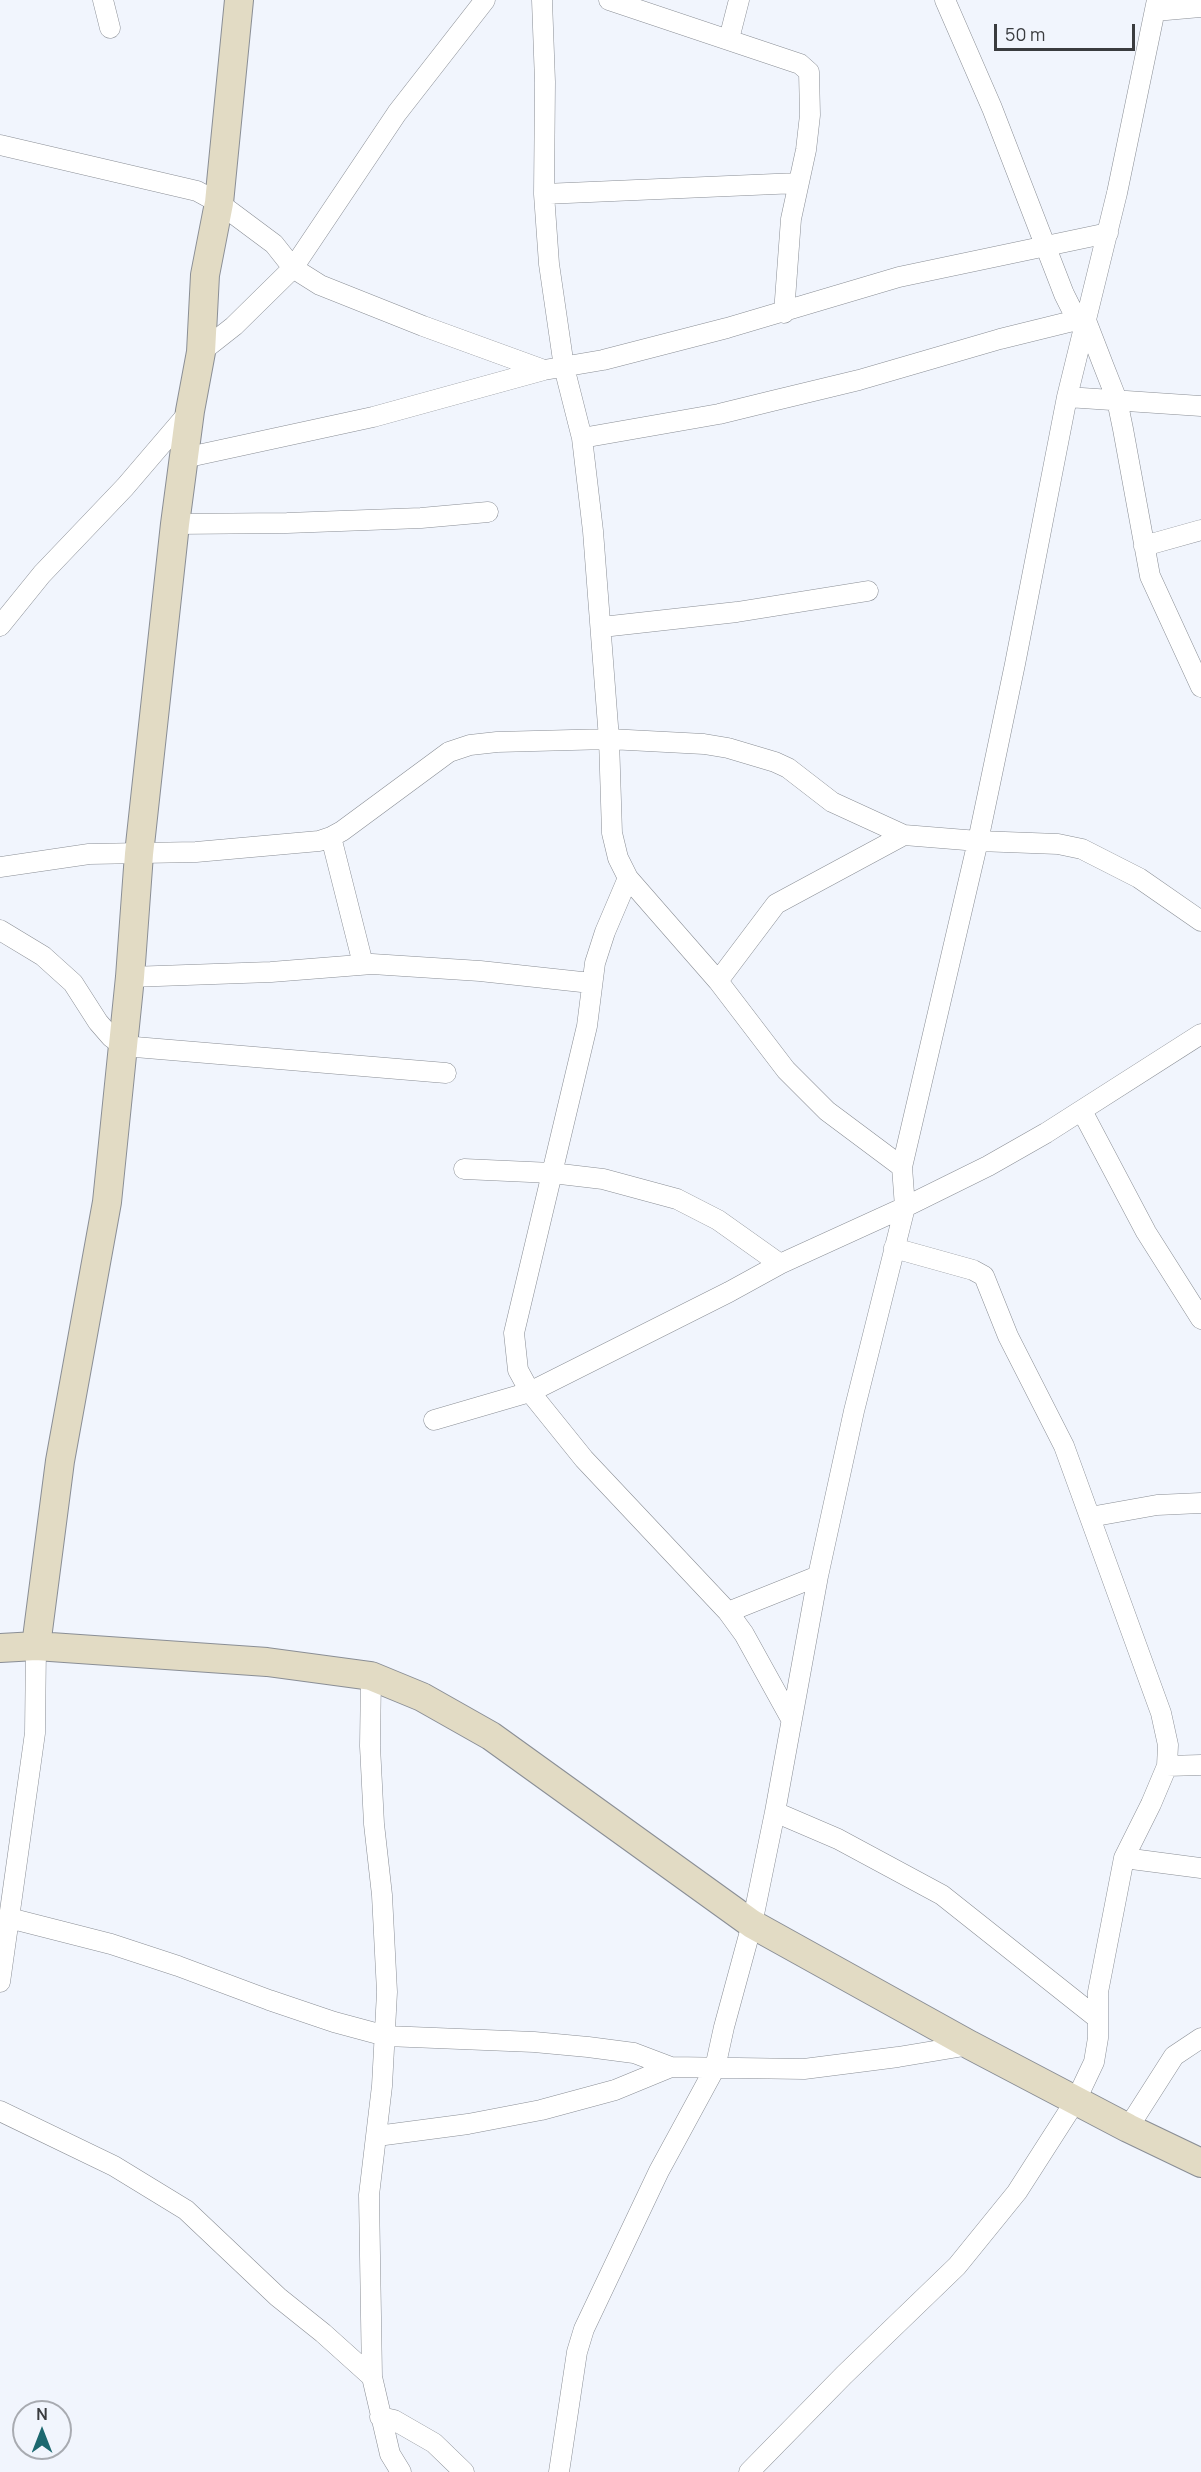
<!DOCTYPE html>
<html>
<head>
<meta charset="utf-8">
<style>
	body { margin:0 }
	#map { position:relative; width:1201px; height:2472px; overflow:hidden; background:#f1f5fd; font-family:Manrope,sans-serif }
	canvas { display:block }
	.north { position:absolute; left:12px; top:2400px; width:60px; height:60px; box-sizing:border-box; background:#f1f5fd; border:2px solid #a8abb1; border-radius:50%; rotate:0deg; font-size:16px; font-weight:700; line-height:24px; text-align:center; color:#3a3c3f }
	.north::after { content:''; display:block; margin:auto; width:21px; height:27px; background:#1c686f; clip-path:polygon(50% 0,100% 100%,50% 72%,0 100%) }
	.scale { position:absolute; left:994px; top:24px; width:141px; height:27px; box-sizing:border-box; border:3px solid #3a3c3f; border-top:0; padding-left:8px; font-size:18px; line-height:21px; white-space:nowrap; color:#3a3c3f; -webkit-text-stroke:4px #f1f5fd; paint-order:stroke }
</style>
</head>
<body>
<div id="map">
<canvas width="1201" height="2472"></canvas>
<div class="north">N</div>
<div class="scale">50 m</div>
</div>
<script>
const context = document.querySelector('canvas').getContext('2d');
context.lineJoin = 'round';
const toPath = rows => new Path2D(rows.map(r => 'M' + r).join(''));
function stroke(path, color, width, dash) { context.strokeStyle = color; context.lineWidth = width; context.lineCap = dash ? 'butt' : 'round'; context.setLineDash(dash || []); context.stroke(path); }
const street = toPath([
	[103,0,110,28],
	[542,0,545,82,544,194,549,264,564,367,582,438,593,531,609,739,612,833,618,858,628,878,718,981,786,1070,827,1111,902,1167],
	[609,0,800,64,809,72,810,115,806,150,791,219,784,313],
	[945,0,992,108,1064,294,1077,320,1087,323,1104,367,1117,400,1123,429,1150,576,1201,687],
	[1155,11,1201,7],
	[729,39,739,0],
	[0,145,197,191,219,203,274,244,293,268,320,285,423,326,544,370,603,360,727,328,899,277,1108,233],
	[544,194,798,183],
	[201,352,234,326,293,268,397,113,485,0],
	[1067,397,1201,406],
	[582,438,719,414,772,401,859,380,1000,339,1077,320],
	[184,458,373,417,544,370],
	[175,524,287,523,421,518,488,512],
	[1144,546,1201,530],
	[0,626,42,574,125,487,190,411],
	[602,627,737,612,868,591],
	[331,837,363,964],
	[0,867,89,854,196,852,319,841,331,837,342,831,449,752,470,745,497,742,609,739,704,744,728,748,775,762,788,768,832,802,904,835,978,841,1058,844,1082,849,1139,878,1201,921],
	[628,878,605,932,595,963,587,1026,514,1333,518,1370,530,1392,584,1459,728,1612,744,1634,791,1719],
	[0,930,43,956,73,983,98,1022,111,1037,123,1046,446,1073],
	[130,977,271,972,372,964,480,971,591,983],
	[718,981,776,904,904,835],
	[1082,1111,1146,1232,1201,1319],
	[464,1169,552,1173,603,1179,677,1199,718,1220,780,1264],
	[434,1420,530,1392,729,1292,780,1264,905,1207,988,1166,1046,1133,1201,1034],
	[1090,1517,1157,1505,1201,1503],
	[728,1612,818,1576],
	[371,1676,370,1746,374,1824,382,1895,387,1992,382,2086,369,2195,372,2377,390,2454,401,2472],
	[1167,1766,1201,1765],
	[775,1812,838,1839,942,1895,1097,2018],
	[1124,1858,1201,1868],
	[9,1918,111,1944,178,1966,269,2000,334,2022,386,2036,534,2042,588,2047,634,2053,671,2067],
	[0,1982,35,1733,36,1646],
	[0,2111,114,2166,186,2210,278,2297,323,2333,372,2377],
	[1128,2128,1174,2056,1201,2038],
	[377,2136,468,2124,541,2110,615,2090,671,2067,804,2069,898,2057,970,2045],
	[380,2417,394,2420,434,2443,464,2472],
	[559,2472,577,2352,584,2329,659,2171,715,2068,724,2027,752,1924,775,1812,818,1576,854,1411,905,1207,902,1167,978,841,1015,664,1067,397,1117,193,1157,0],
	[749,2472,844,2375,957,2266,1017,2192,1076,2100,1094,2062,1098,2038,1098,1992,1124,1858,1151,1804,1167,1766,1168,1745,1161,1713,1064,1446,1008,1336,984,1276,973,1270,894,1248]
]);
const secondary = toPath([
	[36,1646,60,1461,107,1202,130,977,139,854,175,524,190,411,201,352,205,275,219,203,239,0],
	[0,1648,36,1646,267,1662,371,1676,422,1697,491,1736,752,1924,970,2045,1128,2128,1201,2163]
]);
stroke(street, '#8a8e95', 21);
stroke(secondary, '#8a8e95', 30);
stroke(street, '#fff', 20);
stroke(secondary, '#e2dbc4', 28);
</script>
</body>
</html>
